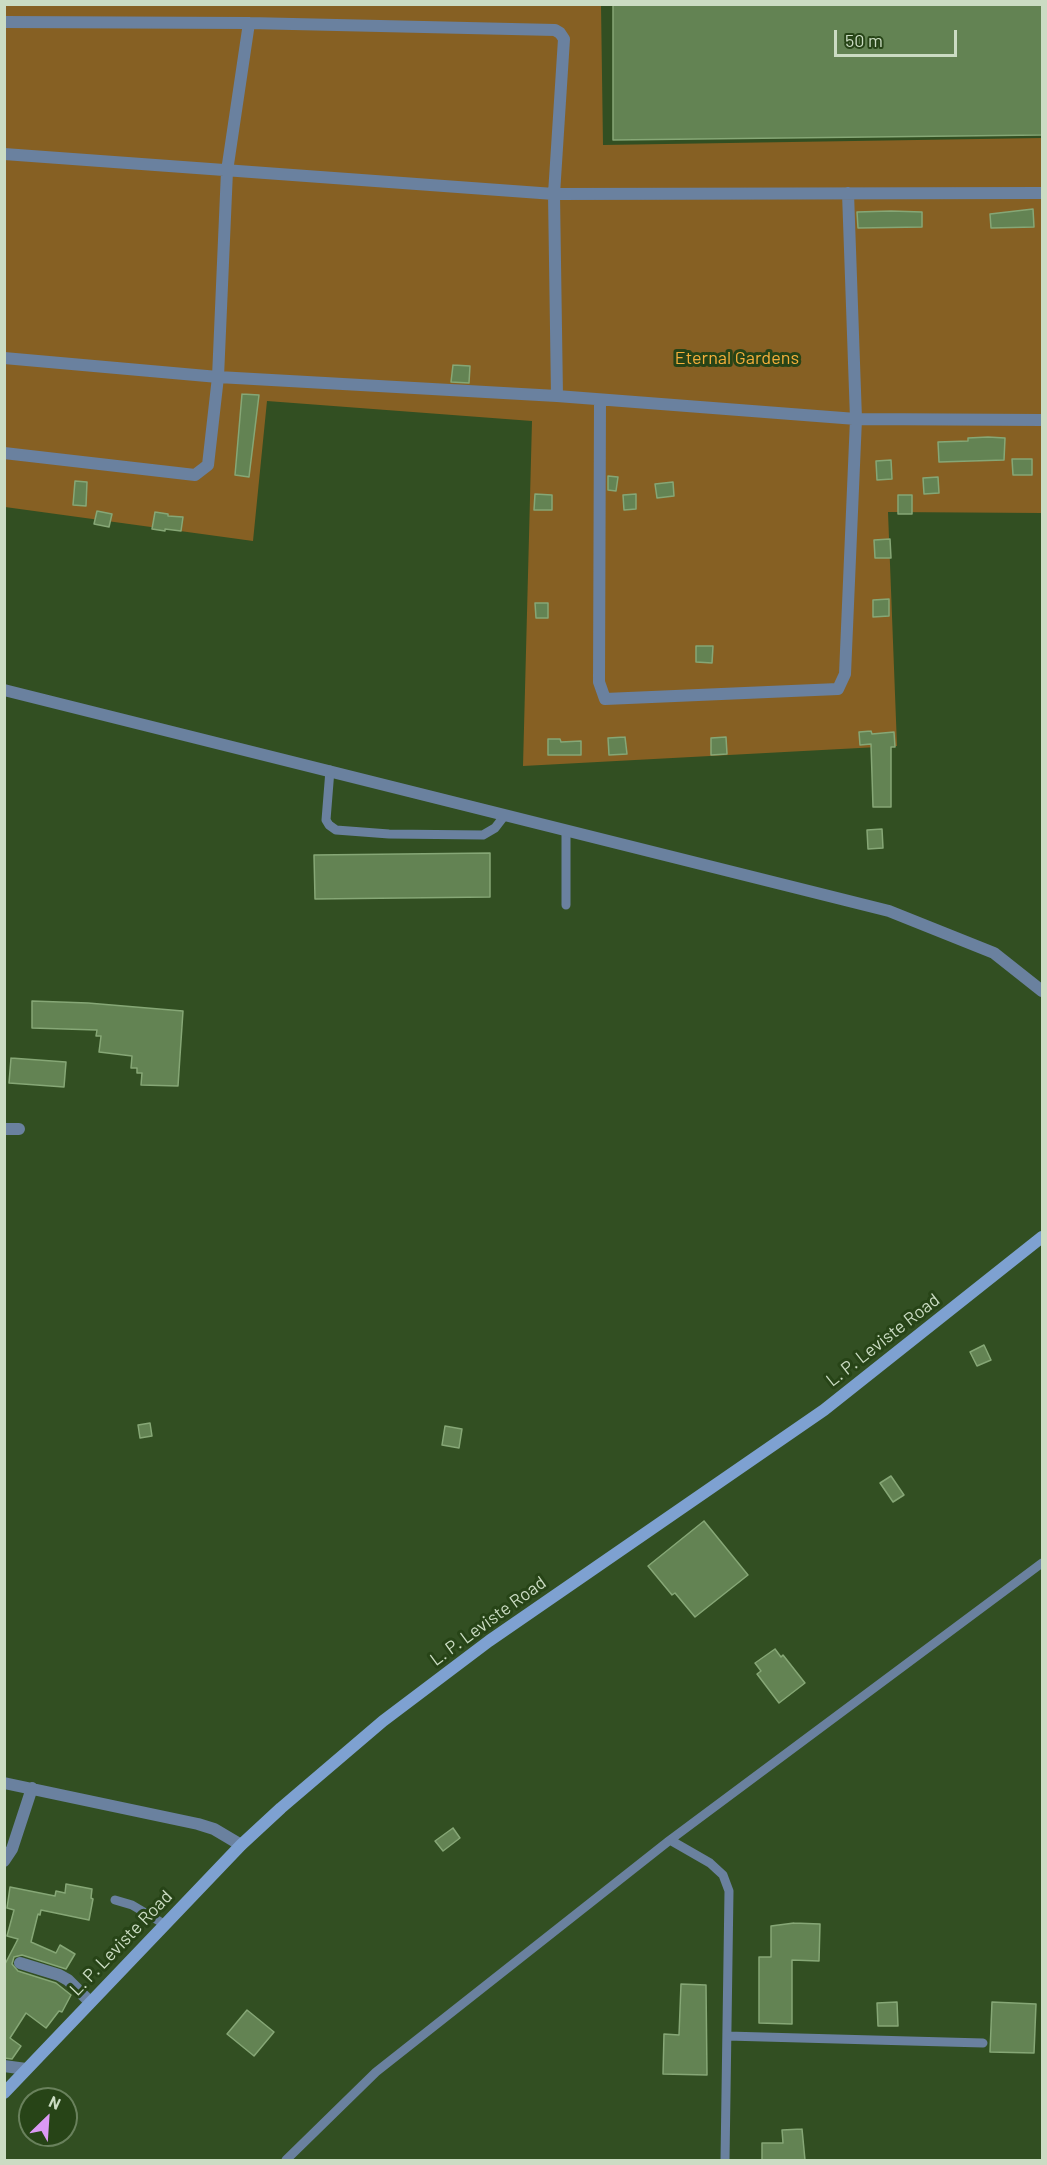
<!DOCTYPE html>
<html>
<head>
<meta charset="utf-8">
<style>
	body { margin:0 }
	#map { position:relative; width:1047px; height:2165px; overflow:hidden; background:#324f22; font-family:Barlow,sans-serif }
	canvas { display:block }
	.frame { position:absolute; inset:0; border:6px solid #cbdcc3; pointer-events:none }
	.north { position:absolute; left:18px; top:2087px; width:60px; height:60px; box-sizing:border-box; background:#274417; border:2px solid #69815c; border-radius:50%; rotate:25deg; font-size:16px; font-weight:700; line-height:24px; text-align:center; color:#cbdcc3 }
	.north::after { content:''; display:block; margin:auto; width:21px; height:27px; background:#db99f5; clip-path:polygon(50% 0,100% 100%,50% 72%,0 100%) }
	.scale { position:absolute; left:834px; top:30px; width:123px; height:27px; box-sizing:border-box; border:3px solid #cbdcc3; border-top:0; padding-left:8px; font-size:18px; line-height:21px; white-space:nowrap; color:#cbdcc3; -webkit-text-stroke:4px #274417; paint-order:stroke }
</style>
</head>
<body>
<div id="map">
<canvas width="1047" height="2165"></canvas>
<div class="frame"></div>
<div class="north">N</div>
<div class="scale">50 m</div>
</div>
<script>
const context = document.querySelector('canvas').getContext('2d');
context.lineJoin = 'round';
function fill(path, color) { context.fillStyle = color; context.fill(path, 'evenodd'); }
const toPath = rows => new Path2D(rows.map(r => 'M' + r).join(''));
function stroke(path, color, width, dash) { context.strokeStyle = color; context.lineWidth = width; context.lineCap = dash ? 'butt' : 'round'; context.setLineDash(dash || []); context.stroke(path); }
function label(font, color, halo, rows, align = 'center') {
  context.font = font + ' Barlow,sans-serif'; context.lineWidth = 6; context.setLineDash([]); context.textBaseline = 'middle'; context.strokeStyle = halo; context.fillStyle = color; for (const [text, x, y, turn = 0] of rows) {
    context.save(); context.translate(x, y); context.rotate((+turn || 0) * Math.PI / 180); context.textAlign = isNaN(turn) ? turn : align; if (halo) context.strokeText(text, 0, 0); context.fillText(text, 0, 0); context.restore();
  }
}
fill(toPath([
	[5,5,601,5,603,145,1042,138,1042,513,888,512,897,746,523,766,532,421,267,401,253,541,5,507]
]), '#866023');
const building = toPath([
	[613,4,1042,4,1042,135,613,140,613,4],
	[1033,209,1034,227,991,228,990,214,1033,209],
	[891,211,922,212,922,227,858,228,857,212,891,211],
	[453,365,470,366,469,383,451,382,453,365],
	[242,394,259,395,249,477,235,475,242,394],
	[988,437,1005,438,1004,460,939,462,938,442,968,441,968,438,988,437],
	[1012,459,1032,459,1032,475,1013,475,1012,459],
	[891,460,892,479,877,480,876,461,891,460],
	[608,476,618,477,616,491,608,490,608,476],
	[938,477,939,493,924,494,923,478,938,477],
	[75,481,87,482,86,506,73,505,75,481],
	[673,482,674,496,657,498,655,484,673,482],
	[535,494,552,495,552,510,534,510,535,494],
	[636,494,636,509,624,510,623,495,636,494],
	[898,495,912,495,912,514,898,514,898,495],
	[97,511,112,514,109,527,94,524,97,511],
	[155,512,168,514,168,516,183,517,181,531,165,529,165,531,152,529,155,512],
	[890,539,891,558,875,558,874,540,890,539],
	[889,599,889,616,873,617,873,600,889,599],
	[535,603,548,603,548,618,536,618,535,603],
	[696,646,713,646,712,663,696,662,696,646],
	[871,731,872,734,894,732,895,747,891,747,891,807,873,807,871,744,860,745,859,732,871,731],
	[625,737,627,754,609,755,608,738,625,737],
	[726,737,727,754,711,755,711,738,726,737],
	[548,739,560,739,561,742,581,741,581,755,548,755,548,739],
	[882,829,883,848,868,849,867,830,882,829],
	[490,853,490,897,315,899,314,855,490,853],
	[32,1001,88,1003,183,1011,178,1086,141,1085,142,1073,137,1073,137,1068,131,1068,132,1056,99,1052,101,1036,96,1036,97,1030,32,1028,32,1001],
	[11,1058,66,1062,64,1087,9,1083,11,1058],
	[984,1345,991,1360,977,1366,970,1352,984,1345],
	[150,1423,152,1436,140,1438,138,1425,150,1423],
	[445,1426,462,1429,459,1448,442,1445,445,1426],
	[891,1476,904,1495,893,1502,880,1483,891,1476],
	[704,1521,748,1575,695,1617,675,1593,672,1595,648,1566,704,1521],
	[775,1649,781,1657,783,1655,805,1683,779,1703,757,1674,761,1671,755,1663,775,1649],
	[453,1828,460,1838,443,1851,435,1841,453,1828],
	[66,1884,92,1889,91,1898,93,1899,89,1920,41,1910,40,1915,38,1914,31,1942,56,1953,60,1945,75,1954,66,1969,22,1955,14,1957,12,1964,18,1971,56,1983,71,1995,62,2012,59,2011,46,2028,26,2013,10,2038,21,2046,12,2059,4,2058,4,1966,18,1939,7,1936,14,1910,7,1908,10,1887,55,1896,56,1891,65,1893,66,1884],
	[794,1923,820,1924,819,1961,792,1960,792,2024,759,2023,759,1957,771,1957,771,1926,794,1923],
	[681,1984,706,1985,707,2075,663,2074,664,2034,679,2035,681,1984],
	[897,2002,898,2026,878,2026,877,2003,897,2002],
	[992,2002,1036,2004,1034,2053,990,2052,992,2002],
	[247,2010,274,2032,254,2056,227,2034,247,2010],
	[802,2129,805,2160,762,2160,762,2143,783,2143,782,2130,802,2129]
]);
fill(building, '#638353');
stroke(building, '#86a776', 1.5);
stroke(toPath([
	[330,770,326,820,329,825,336,830,389,834,483,835,495,828,505,815],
	[566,905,566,830],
	[670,1840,710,1863,723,1875,729,1891,725,2160],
	[115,1900,132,1905,164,1924],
	[727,2036,983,2043],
	[286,2160,376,2072,670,1840,1042,1563]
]), '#6a819f', 9);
stroke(toPath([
	[4,22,249,23,555,30,560,33,564,39,554,194,557,396],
	[4,154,554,194,1042,193],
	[4,358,218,377,557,396,856,419,1042,420],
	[600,401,599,682,605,699,838,689,845,674,856,419,848,193],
	[4,453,195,475,208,465,218,377,227,171,249,23],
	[4,1129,19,1129],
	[4,1783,198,1824,214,1829,241,1845],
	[4,1861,12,1849,32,1788],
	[20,1963,59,1975,68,1980,90,2002],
	[4,2066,26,2069]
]), '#6a819f', 12);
stroke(toPath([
	[4,690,889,911,994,953,1042,991]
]), '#6a819f', 12);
stroke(toPath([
	[4,2093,241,1845,281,1808,383,1721,489,1641,824,1410,1042,1237]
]), '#7ea1d1', 12);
label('18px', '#f5af3b', '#274417', [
	["Eternal Gardens",737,358]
]);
label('18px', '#cbdcc3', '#274417', [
	["L. P. Leviste Road",883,1340,-38],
	["L. P. Leviste Road",488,1621,-36],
	["L. P. Leviste Road",121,1943,-46]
]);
</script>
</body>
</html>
